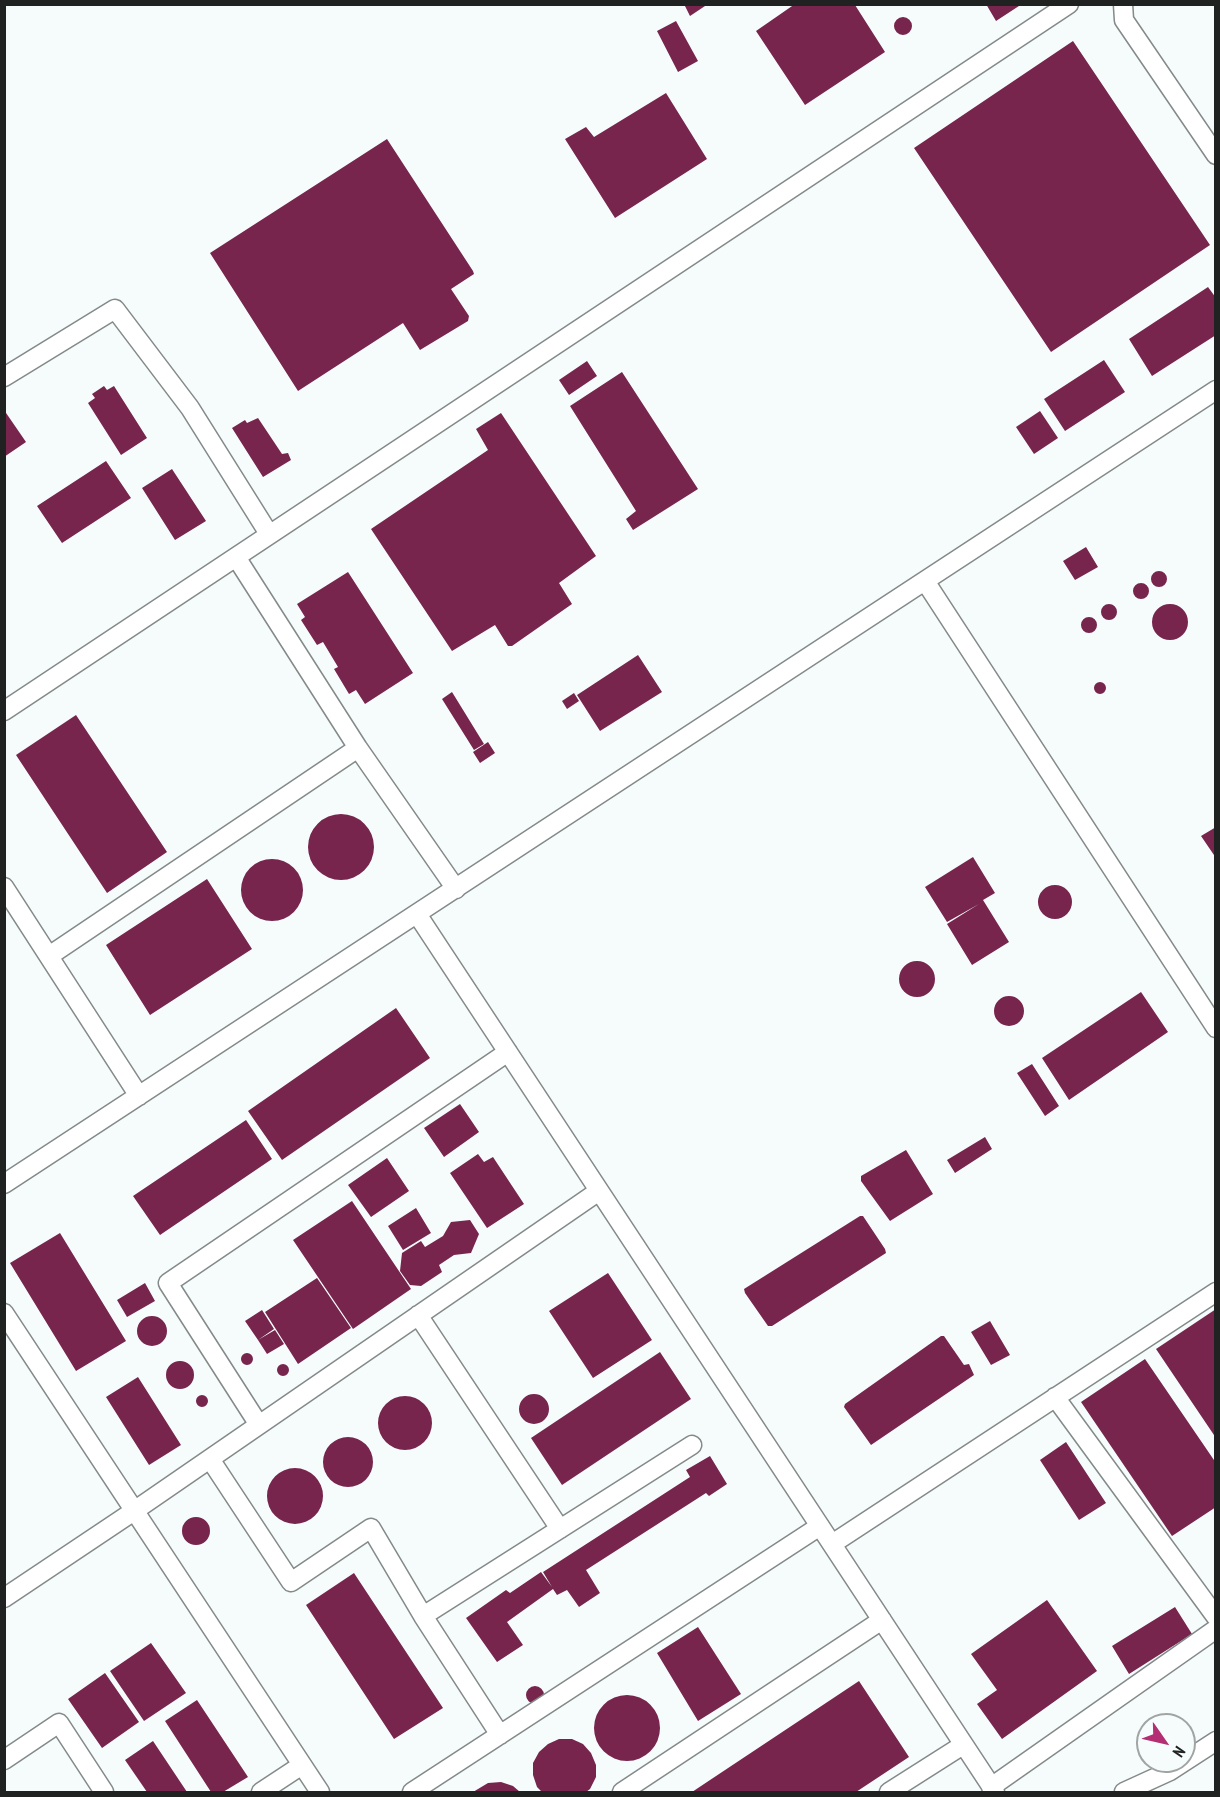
<!DOCTYPE html>
<html>
<head>
<meta charset="utf-8">
<style>
	body { margin:0 }
	#map { position:relative; width:1220px; height:1797px; overflow:hidden; background:#f5fcfb; font-family:"PT Sans Narrow",sans-serif }
	canvas { display:block }
	.frame { position:absolute; inset:0; border:6px solid #202222; pointer-events:none }
	.north { position:absolute; left:1136px; top:1713px; width:60px; height:60px; box-sizing:border-box; background:#f5fcfb; border:2px solid #a0a5a4; border-radius:50%; rotate:124deg; font-size:16px; font-weight:700; line-height:24px; text-align:center; color:#202222 }
	.north::after { content:''; display:block; margin:auto; width:21px; height:27px; background:#b32e73; clip-path:polygon(50% 0,100% 100%,50% 72%,0 100%) }
</style>
</head>
<body>
<div id="map">
<canvas width="1220" height="1797"></canvas>
<div class="frame"></div>
<div class="north">N</div>
</div>
<script>
const context = document.querySelector('canvas').getContext('2d');
context.lineJoin = 'round';
function fill(path, color) { context.fillStyle = color; context.fill(path, 'evenodd'); }
const toPath = rows => new Path2D(rows.map(r => 'M' + r).join(''));
function stroke(path, color, width, dash) { context.strokeStyle = color; context.lineWidth = width; context.lineCap = dash ? 'butt' : 'round'; context.setLineDash(dash || []); context.stroke(path); }
fill(toPath([
	[684,4,708,4,690,16],
	[795,4,855,5,885,52,805,105,756,31],
	[986,4,1022,4,996,21],
	'894 26a9 9 0 1 1 18 0a9 9 0 1 1-18 0Z',
	[676,21,698,61,678,72,657,31],
	[1073,41,1210,245,1051,352,914,148],
	[666,93,707,159,615,218,565,139,586,127,594,137],
	[387,139,473,271,474,274,451,289,469,316,468,321,420,350,403,323,298,391,210,253],
	[1208,287,1216,298,1216,335,1152,376,1129,339],
	[1104,360,1125,392,1065,431,1044,399],
	[587,361,597,376,569,395,559,380],
	[622,372,698,489,633,530,626,519,636,511,570,406],
	[104,386,107,390,114,386,147,438,121,455,88,403,95,398,92,394],
	[4,410,26,442,4,457],
	[1040,411,1058,438,1034,454,1016,427],
	[501,413,596,556,559,583,572,604,512,646,508,646,495,625,452,651,371,529,488,450,476,429],
	[258,418,282,454,288,453,291,460,263,477,232,428,245,420,247,423],
	[106,461,131,498,62,543,37,506],
	[172,469,206,521,175,540,142,488],
	[1086,547,1098,567,1075,580,1063,561],
	'1151 579a8 8 0 1 1 16 0a8 8 0 1 1-16 0Z',
	[348,572,413,673,365,704,356,690,349,694,334,669,338,667,323,642,317,645,301,620,305,617,297,604],
	'1133 591a8 8 0 1 1 16 0a8 8 0 1 1-16 0Z',
	'1152 622a18 18 0 1 1 36 0a18 18 0 1 1-36 0Z',
	'1101 612a8 8 0 1 1 16 0a8 8 0 1 1-16 0Z',
	'1081 625a8 8 0 1 1 16 0a8 8 0 1 1-16 0Z',
	[638,655,662,692,600,731,577,695],
	'1094 688a6 6 0 1 1 12 0a6 6 0 1 1-12 0Z',
	[452,692,484,744,474,750,442,699],
	[574,693,579,701,567,709,562,701],
	[76,715,167,852,107,893,16,755],
	[488,742,495,753,480,763,473,752],
	'308 847a33 33 0 1 1 66 0a33 33 0 1 1-66 0Z',
	[1216,827,1216,858,1201,836],
	[973,857,995,893,983,900,1009,942,972,965,947,924,979,904,947,922,925,887],
	'241 890a31 31 0 1 1 62 0a31 31 0 1 1-62 0Z',
	[207,879,252,949,150,1015,106,945],
	'1038 902a17 17 0 1 1 34 0a17 17 0 1 1-34 0Z',
	'899 979a18 18 0 1 1 36 0a18 18 0 1 1-36 0Z',
	[1141,992,1168,1032,1069,1100,1042,1058],
	'994 1011a15 15 0 1 1 30 0a15 15 0 1 1-30 0Z',
	[396,1008,430,1058,282,1160,248,1111],
	[1032,1064,1059,1106,1045,1116,1017,1073],
	[460,1104,479,1132,444,1157,424,1128],
	[246,1120,272,1159,160,1235,133,1196],
	[985,1137,992,1149,955,1173,947,1160],
	[906,1150,933,1194,890,1221,861,1181,861,1176],
	[478,1154,484,1162,493,1157,524,1204,487,1228,450,1173],
	[387,1158,409,1191,371,1217,348,1185],
	[352,1201,411,1289,353,1329,293,1240],
	[416,1208,431,1233,403,1250,388,1226],
	[860,1216,863,1216,885,1249,886,1253,772,1326,768,1326,745,1293,744,1289],
	[470,1220,479,1234,471,1253,454,1255,439,1265,442,1272,421,1286,410,1285,400,1271,402,1253,421,1241,425,1247,443,1236,451,1222],
	[60,1233,126,1341,76,1371,10,1263],
	[608,1273,652,1340,593,1378,549,1311],
	[317,1278,351,1328,298,1364,265,1312],
	[145,1283,155,1301,127,1317,117,1300],
	[1216,1309,1216,1438,1156,1349],
	[262,1310,274,1329,258,1340,245,1321],
	'137 1331a15 15 0 1 1 30 0a15 15 0 1 1-30 0Z',
	[990,1321,1010,1355,991,1365,971,1332],
	[275,1330,284,1344,267,1354,258,1340],
	[941,1336,944,1336,964,1365,969,1364,974,1375,871,1445,844,1407,845,1404],
	[660,1352,691,1399,562,1485,531,1438],
	'241 1359a6 6 0 1 1 12 0a6 6 0 1 1-12 0Z',
	[1145,1359,1216,1463,1216,1507,1172,1536,1081,1402],
	'166 1375a14 14 0 1 1 28 0a14 14 0 1 1-28 0Z',
	'277 1370a6 6 0 1 1 12 0a6 6 0 1 1-12 0Z',
	[138,1377,181,1445,149,1465,106,1397],
	'519 1409a15 15 0 1 1 30 0a15 15 0 1 1-30 0Z',
	'196 1401a6 6 0 1 1 12 0a6 6 0 1 1-12 0Z',
	'378 1423a27 27 0 1 1 54 0a27 27 0 1 1-54 0Z',
	'323 1462a25 25 0 1 1 50 0a25 25 0 1 1-50 0Z',
	[1066,1442,1106,1503,1079,1520,1040,1460],
	[710,1456,727,1484,709,1496,706,1493,586,1570,600,1593,579,1607,567,1590,557,1595,553,1589,507,1622,523,1645,497,1662,466,1618,506,1590,510,1593,541,1572,552,1587,543,1572,690,1477,686,1470],
	'267 1496a28 28 0 1 1 56 0a28 28 0 1 1-56 0Z',
	'182 1531a14 14 0 1 1 28 0a14 14 0 1 1-28 0Z',
	[354,1573,443,1708,394,1739,306,1605],
	[1047,1600,1097,1671,1002,1739,977,1704,997,1690,971,1654],
	[1175,1607,1192,1634,1129,1674,1112,1646],
	[698,1627,741,1694,698,1721,657,1653],
	[151,1643,186,1693,144,1721,110,1671],
	[105,1673,139,1722,102,1748,68,1699],
	[859,1681,909,1757,856,1792,692,1792],
	'526 1695a9 9 0 1 1 18 0a9 9 0 1 1-18 0Z',
	'594 1728a33 33 0 1 1 66 0a33 33 0 1 1-66 0Z',
	[197,1700,248,1777,223,1792,211,1792,165,1721],
	[559,1739,572,1739,583,1744,591,1753,596,1765,596,1777,590,1789,586,1792,542,1792,537,1787,533,1775,533,1763,539,1752,548,1744],
	[153,1741,187,1792,147,1792,125,1760],
	[501,1782,513,1786,520,1792,473,1792,488,1783]
]), '#77254d');
const service = toPath([
	[1123,4,1124,20,1216,155],
	[4,377,115,309,190,408,269,534],
	[236,557,358,748,456,889],
	[925,581,1216,1028],
	[4,711,1069,4],
	[4,887,139,1096],
	[417,914,995,1792],
	[49,956,358,748],
	[4,1184,1216,390],
	[4,1313,320,1792],
	[418,1315,560,1529],
	[1055,1397,1216,1617],
	[259,1425,168,1283,508,1052],
	[210,1459,291,1582,371,1528,423,1616,500,1735],
	[832,1544,1216,1292],
	[4,1598,134,1511,599,1191],
	[423,1616,692,1445],
	[4,1760,59,1723,104,1792],
	[991,1787,1216,1629],
	[261,1792,302,1765],
	[412,1792,820,1526],
	[622,1792,882,1620],
	[889,1792,963,1745],
	[1124,1792,1170,1771,1216,1741]
]);
stroke(service, '#848a89', 21);
stroke(service, '#fff', 18);
</script>
</body>
</html>
